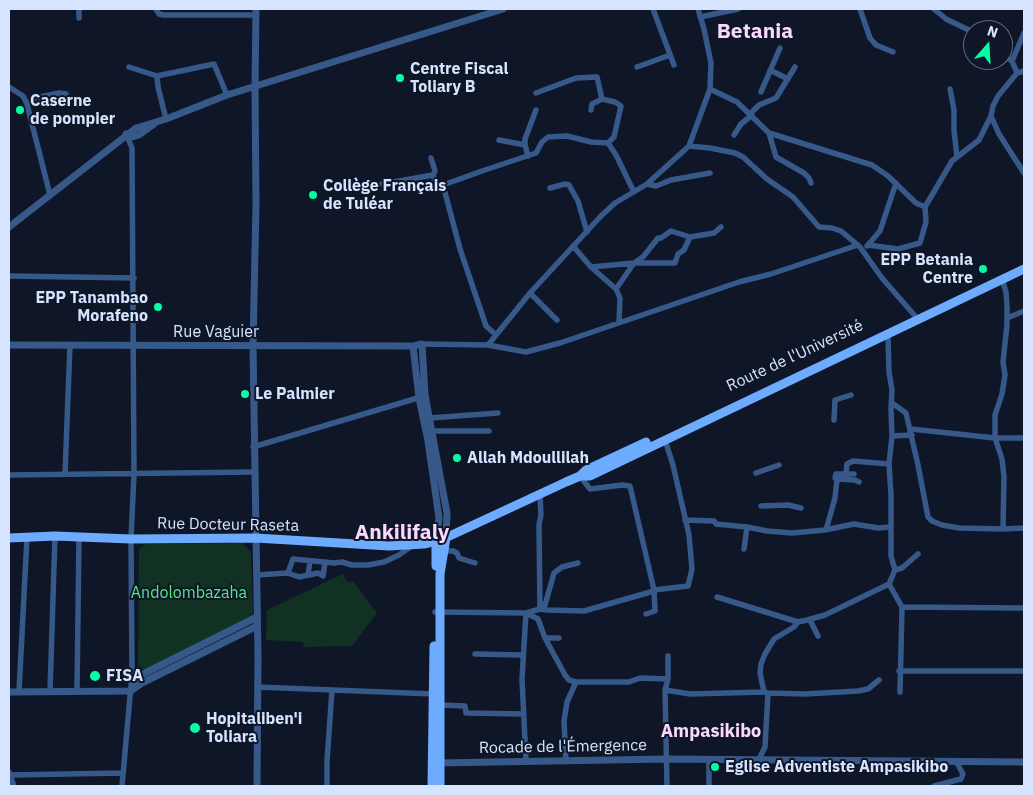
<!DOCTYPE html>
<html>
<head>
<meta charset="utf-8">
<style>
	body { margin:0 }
	#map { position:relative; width:1033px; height:795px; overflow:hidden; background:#0e1628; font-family:"IBM Plex Sans",sans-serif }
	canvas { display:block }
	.frame { position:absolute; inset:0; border:10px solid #d6e4ff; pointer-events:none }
	.north { position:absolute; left:963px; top:20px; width:50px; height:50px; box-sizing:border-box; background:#0e1628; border:1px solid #5e687e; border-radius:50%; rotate:19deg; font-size:14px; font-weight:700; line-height:20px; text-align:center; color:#d6e4ff }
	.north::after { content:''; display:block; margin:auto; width:18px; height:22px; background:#02ffa6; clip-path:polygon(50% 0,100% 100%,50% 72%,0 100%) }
</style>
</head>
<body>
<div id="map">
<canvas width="1033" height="795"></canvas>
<div class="frame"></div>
<div class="north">N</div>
</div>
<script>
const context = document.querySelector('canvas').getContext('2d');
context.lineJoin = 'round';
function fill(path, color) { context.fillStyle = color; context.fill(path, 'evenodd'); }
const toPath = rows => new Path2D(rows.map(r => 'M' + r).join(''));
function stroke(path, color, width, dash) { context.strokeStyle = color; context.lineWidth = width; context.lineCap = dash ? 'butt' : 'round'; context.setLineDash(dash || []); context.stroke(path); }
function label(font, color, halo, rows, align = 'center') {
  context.font = font + ' "IBM Plex Sans",sans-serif'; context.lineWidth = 4; context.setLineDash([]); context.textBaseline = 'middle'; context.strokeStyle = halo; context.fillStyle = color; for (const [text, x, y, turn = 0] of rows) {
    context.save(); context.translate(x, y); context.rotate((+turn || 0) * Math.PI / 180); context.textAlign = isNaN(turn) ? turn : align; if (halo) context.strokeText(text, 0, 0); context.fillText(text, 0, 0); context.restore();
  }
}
fill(toPath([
	[243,543,251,552,253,618,145,670,138,666,139,549,146,544],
	[343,574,347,582,353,581,377,613,352,646,304,647,303,642,266,640,267,610]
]), '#113222');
stroke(toPath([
	[156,9,159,14,163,15,256,15],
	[653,9,674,65],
	[860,9,870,38,876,45,893,52],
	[934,9,946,19,973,32],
	[700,17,738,9],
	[79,18,79,9],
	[1003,55,1012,61,1017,73],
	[1012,61,1024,33],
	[129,67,157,76,214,64,227,95],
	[637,67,670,55],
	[770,70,788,79],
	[1024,71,1017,73,998,96,993,106,991,116,999,134,1024,173],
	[157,76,158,87,166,119],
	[9,87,23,96,27,104,50,195],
	[710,89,737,102,769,133,872,165,888,176,916,203,925,207,952,161,979,140,991,116],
	[950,89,954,110,954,130,957,157],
	[761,92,780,48],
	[536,93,576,78,597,77,602,99],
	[27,104,40,97,59,93,66,94],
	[750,114,759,105,776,98,795,67],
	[769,133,776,157,804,173,809,178,811,183],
	[734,135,741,124,752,115],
	[499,140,525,145],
	[608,143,616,155,634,192],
	[689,146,710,148,735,153,743,157,767,179,793,197,819,227,832,228,841,231,860,247,882,278,916,317],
	[528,156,525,145,525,139,536,110],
	[431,158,435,171,433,175,437,186,443,185,482,171,536,153,542,142,548,137,567,136,591,142,608,143,614,137,621,106,615,102,602,99,592,104,591,110],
	[382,184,433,175],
	[647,184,656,186,671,180,710,173],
	[443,185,460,249,486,326,495,334],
	[550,188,565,184,569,185,578,201,587,232],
	[868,245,898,249,920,243,926,222,925,207],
	[573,246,591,267,616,289,620,298,619,322],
	[867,246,880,231,896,183],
	[591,267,634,263,675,263,678,254,684,250,690,237,714,233,721,227],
	[9,276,134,278],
	[1002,279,1006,292,1007,306,1007,325,1003,362,1005,375,1002,394,995,415,995,438,1002,459,1004,477,1003,529],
	[616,289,634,263,643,257,658,238,661,238,671,231,690,237],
	[530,293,557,320],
	[1007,318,1024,311],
	[888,335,889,372,892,390,891,409,892,436,889,464,891,495,891,556,895,570],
	[422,344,488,345,526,352,560,343,739,282,771,274,858,245],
	[488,345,530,293,601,216,615,203,647,184,689,146,710,89,711,63,704,29,698,9],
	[892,403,906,413,918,465,928,517,932,521,942,525,959,528,1003,529,1024,528],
	[430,418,498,413],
	[834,420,835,400,851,395],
	[911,429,995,438,1024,438],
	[433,431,489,431],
	[892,436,912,435],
	[253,447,421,397],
	[756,473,779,465],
	[846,473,847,464,853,461,889,464],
	[65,474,70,345],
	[9,475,254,472],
	[580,476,590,489,622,485,630,486,654,590,655,611,646,614],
	[837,479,835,478,836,474,854,474],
	[540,495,541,515,539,525,540,609],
	[761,506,788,505,801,508],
	[685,520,714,521,716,524,747,527,744,549],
	[747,527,767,531,792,533,825,530,854,524,878,528,891,527],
	[826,530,835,498,837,479,855,480,859,482],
	[443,551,453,551,457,553,459,558,475,563],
	[288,573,293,559,334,563,342,562,352,565,368,565,384,562,399,555,413,545],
	[256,575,288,573,299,577,318,573,323,576,325,562],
	[308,575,310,561],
	[889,584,902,607,1024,608],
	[654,590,688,586,692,569,689,535,673,465,665,440],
	[717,597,798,622,807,620,825,615,889,584,895,570,902,568,918,554],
	[540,605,545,605,554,573,562,567,578,563],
	[435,612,526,613,540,609,547,610,584,611,654,591],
	[526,613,538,619,545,638,565,675,569,680,576,682,629,682,640,678,668,679],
	[526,613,522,679,526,761],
	[810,620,818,636],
	[545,638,559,638],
	[475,654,523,655],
	[899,671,1024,671],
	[257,687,434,694],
	[665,690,690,694,764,692],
	[77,691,79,537],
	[19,692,27,537],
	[50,692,55,536],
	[900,692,902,607],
	[768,693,805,694,858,691,868,689,879,680],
	[441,705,465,706,466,713,524,714],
	[709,759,709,786],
	[759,759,765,747,768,693,764,692,760,673,761,664,765,654,774,639,794,627,798,622],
	[566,761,564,721,567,702,576,682],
	[10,775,123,773],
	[122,786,132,674,131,539,134,474,132,148,126,134],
	[327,786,327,761,332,690],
	[667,786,665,690,668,679,668,656],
	[934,786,961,779,963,774,956,761]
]), '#375989', 5.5);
stroke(toPath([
	[256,9,255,87,256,204,253,346,258,656,257,786],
	[126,134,132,137,139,135,154,124],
	[9,227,136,128,166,119,227,95,503,9],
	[9,345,413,346,422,344,425,395,447,513,446,538],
	[413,346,419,398,428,441,439,518,436,541],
	[133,687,139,676,257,617],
	[9,692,131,691,142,683,257,626],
	[437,763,667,759,1024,762],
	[9,773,13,786]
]), '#375989', 7);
stroke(toPath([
	[580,476,586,470,646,442],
	[9,538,55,536,131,539,256,538,389,546,424,544,441,540,566,482,580,476,590,476,1024,269],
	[436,566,436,541],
	[432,786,434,646],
	[440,786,440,574,446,538]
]), '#6dabff', 9);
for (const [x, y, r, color] of [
	[400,78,5,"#02ffa6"],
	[20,110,5,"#02ffa6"],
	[313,195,5,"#02ffa6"],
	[983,269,5,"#02ffa6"],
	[158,307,5,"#02ffa6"],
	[245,394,5,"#02ffa6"],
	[457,458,5,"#02ffa6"],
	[95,676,6,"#02ffa6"],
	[195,728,6,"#02ffa6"],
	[715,767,5,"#02ffa6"]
]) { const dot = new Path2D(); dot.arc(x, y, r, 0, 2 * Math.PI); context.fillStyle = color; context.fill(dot); stroke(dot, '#0e1628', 2); }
label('bold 16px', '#d6e4ff', '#0e1628', [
	["Centre Fiscal",410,69],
	["Toliary B",410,87],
	["Caserne",30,101],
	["de pompier",30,119],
	["Collège Français",323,186],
	["de Tuléar",323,204],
	["EPP Betania",973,260,"right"],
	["Centre",973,278,"right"],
	["EPP Tanambao",148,298,"right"],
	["Morafeno",148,316,"right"],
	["Le Palmier",255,394],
	["Allah Mdoullilah",467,458],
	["FISA",106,676],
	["Hopitaliben'i",206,719],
	["Toliara",206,737],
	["Eglise Adventiste Ampasikibo",725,767]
], 'left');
label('16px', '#d6e4ff', '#0e1628', [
	["Rue Vaguier",216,332],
	["Route de l'Université",795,356,-25],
	["Rue Docteur Raseta",228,525,1],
	["Rocade de l'Émergence",563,747,-1]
]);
label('16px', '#5be684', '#0e1628', [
	["Andolombazaha",189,593]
]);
label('bold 18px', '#fbd8ff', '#0e1628', [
	["Ampasikibo",711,732]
]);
label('bold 21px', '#fbd8ff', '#0e1628', [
	["Betania",755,32],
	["Ankilifaly",402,533]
]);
</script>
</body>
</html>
